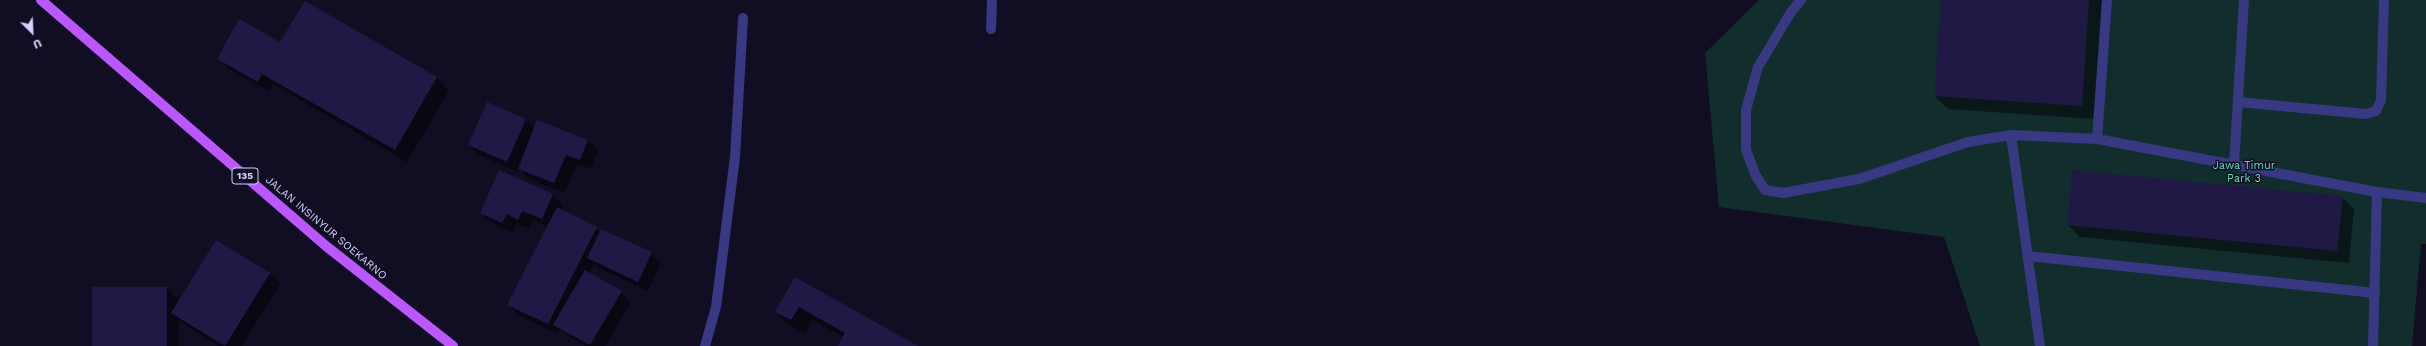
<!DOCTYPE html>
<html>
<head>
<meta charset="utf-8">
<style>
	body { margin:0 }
	#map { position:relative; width:2426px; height:346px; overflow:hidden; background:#110e23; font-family:"Work Sans",sans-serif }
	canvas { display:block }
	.north { position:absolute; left:12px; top:12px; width:40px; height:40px; -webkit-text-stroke:3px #110e23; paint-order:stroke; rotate:156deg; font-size:11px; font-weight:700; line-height:16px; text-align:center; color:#d4d0ff }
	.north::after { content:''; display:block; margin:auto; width:14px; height:18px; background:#d4d0ff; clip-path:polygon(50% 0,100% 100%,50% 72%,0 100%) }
</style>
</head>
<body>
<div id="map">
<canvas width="2426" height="346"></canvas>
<div class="north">U</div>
</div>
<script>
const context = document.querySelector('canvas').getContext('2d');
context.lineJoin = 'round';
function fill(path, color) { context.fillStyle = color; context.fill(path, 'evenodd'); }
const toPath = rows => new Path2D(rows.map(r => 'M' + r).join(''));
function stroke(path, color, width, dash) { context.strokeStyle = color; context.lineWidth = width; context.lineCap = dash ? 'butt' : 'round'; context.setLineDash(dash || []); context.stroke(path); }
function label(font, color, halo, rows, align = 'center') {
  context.font = font + ' "Work Sans",sans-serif'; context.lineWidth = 3; context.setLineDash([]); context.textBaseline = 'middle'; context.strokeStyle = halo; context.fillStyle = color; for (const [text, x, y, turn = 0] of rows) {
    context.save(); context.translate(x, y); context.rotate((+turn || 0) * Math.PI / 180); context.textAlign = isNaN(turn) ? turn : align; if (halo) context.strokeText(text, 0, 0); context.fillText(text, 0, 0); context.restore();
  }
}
fill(toPath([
	[1759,0,2426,0,2426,244,2421,244,2412,346,1980,346,1944,237,1719,207,1705,53]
]), '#112e2c');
fill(toPath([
	[1942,0,2103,0,2094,119,1948,109,1935,96],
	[305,2,437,78,449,90,407,162,273,84,268,91,229,69,218,58,280,43],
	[525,120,535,129,588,140,598,151,590,169,577,164,565,193,529,179,519,169,518,172,479,155,469,145],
	[500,171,553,195,563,205,561,210,601,232,651,253,661,263,648,291,599,268,594,264,589,274,621,292,631,302,606,346,585,346,560,330,558,334,519,315,508,304,548,227,533,220,529,229,517,224,513,233,492,223,481,213],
	[2342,197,2354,209,2349,263,2080,237,2068,225],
	[216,242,270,274,280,284,242,346,219,346,179,321,179,346,93,346,93,288,167,288,180,301],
	[796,278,916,346,839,346,844,337,812,320,805,333,789,325,776,312]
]), '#0007');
fill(toPath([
	[1941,0,2089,0,2082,106,1934,96],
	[305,1,437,77,395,150,262,74,258,82,217,59,239,19,280,42],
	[487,102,526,119,507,162,468,145],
	[537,120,588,140,580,160,566,155,554,183,518,169],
	[499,170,553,194,542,219,522,211,518,220,507,214,502,223,480,213],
	[2072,170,2343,196,2337,251,2067,225],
	[557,207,597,227,548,324,507,305],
	[601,229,652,252,638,282,587,258],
	[216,240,270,273,225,346,171,313],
	[585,270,622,291,590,345,553,325],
	[795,277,918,346,838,346,845,333,799,307,791,320,775,312],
	[92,287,167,287,167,346,92,346]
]), '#211945');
stroke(toPath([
	[1801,0,1791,12,1758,67,1746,110,1746,150,1756,176,1765,190,1783,193,1859,179,1968,142,2011,135,2097,139],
	[2107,0,2097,139,2377,192,2426,198],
	[991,29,992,0],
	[2238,102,2366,114,2376,111,2381,100,2384,0],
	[2011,135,2040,346],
	[2234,165,2244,0],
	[2028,256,2375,293],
	[705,346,716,307,735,157,743,18],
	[2373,346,2377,192]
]), '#393883', 10);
stroke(toPath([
	[41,0,326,246,453,346]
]), '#bb57ff', 10);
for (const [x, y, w] of [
	[245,176,26]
]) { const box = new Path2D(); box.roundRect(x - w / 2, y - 8, w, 16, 3); context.fillStyle = '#110e23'; context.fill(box); stroke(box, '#d4d0ff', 1); }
label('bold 10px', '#d4d0ff', null, [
	["135",245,176]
]);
label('11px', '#5ae1bb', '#110e23', [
	["Jawa Timur",2244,166],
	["Park 3",2244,179]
]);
label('11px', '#d4d0ff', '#110e23', [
	["JALAN INSINYUR SOEKARNO",326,228,40]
]);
</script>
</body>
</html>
